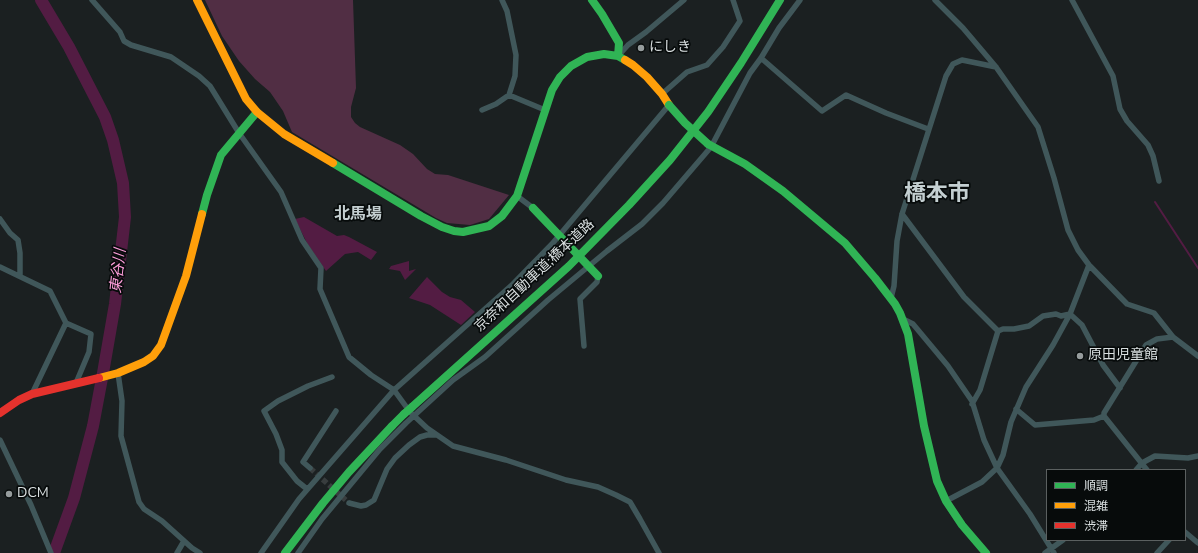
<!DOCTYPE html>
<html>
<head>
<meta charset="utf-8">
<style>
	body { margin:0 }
	#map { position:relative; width:1198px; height:553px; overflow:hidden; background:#1b2021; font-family:"Nunito Sans","Noto Sans JP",sans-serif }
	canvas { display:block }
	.legend { position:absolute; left:1046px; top:469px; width:140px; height:72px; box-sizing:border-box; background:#070b0b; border:1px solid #5b6060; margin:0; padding:5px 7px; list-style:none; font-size:12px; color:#d9dfe0 }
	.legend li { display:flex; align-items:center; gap:8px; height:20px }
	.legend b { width:20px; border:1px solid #5b6060 }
</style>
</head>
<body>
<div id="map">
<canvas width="1198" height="553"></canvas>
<ul class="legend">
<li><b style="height:5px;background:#30b455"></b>順調</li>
<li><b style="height:5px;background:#ff9f0a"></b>混雑</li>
<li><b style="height:5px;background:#e5322d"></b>渋滞</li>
</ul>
</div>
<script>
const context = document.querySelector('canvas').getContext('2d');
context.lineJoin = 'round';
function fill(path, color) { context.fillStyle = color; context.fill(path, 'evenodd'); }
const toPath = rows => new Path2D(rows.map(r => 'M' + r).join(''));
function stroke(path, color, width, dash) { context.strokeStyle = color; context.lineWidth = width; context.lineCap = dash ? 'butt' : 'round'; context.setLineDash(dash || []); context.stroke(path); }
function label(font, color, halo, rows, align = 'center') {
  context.font = font + ' "Nunito Sans","Noto Sans JP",sans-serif'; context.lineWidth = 3.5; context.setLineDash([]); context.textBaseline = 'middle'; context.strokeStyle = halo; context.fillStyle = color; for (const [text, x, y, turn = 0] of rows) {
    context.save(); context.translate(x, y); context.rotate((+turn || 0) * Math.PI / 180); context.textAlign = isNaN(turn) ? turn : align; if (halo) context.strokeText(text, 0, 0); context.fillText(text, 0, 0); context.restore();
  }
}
fill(toPath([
	[205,0,353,0,356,88,351,107,351,117,355,123,360,127,400,145,413,154,427,169,435,174,448,175,509,195,489,219,470,225,447,223,436,218,292,132,283,111,270,92,255,79,239,61,222,36]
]), '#512e44');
fill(toPath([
	[304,217,337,236,344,235,349,237,377,252,371,260,358,252,345,254,326,271,307,243,295,219],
	[409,261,409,271,416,269,405,280,400,271,389,269,391,266],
	[427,277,442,292,450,297,461,300,475,312,461,325,430,305,409,298]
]), '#531c43');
stroke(toPath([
	[1155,202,1198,268]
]), '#531c43', 2);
stroke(toPath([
	[41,0,69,47,105,117,113,140,123,183,125,217,115,304,103,373,93,426,74,498,54,553]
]), '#531c43', 12);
stroke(toPath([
	[310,468,349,503]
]), '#383d3e', 5.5, [5.5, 3]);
stroke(toPath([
	[92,0,120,32,124,41,131,45,171,57,199,76,210,86,239,133,281,192,302,240,321,268,320,289,349,357,371,375,394,390,410,412,427,428,453,446,506,460,566,480,598,487,616,495,630,502,640,519,659,553],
	[502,0,507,11,516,55,515,76,509,95],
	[935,0,963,28,996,67,1038,127,1054,178,1068,230,1078,250,1089,265,1127,304,1154,313,1173,337,1198,356],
	[1072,0,1113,76,1120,109,1127,121,1148,145,1153,156,1159,181],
	[618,56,628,45,646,32,684,0],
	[761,58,822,111,846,95,886,113,928,129],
	[662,94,687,72,707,65,723,47,740,21,733,0],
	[482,110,496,104,509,95,545,110],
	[517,196,533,208],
	[902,214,964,297,998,331],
	[0,219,10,233,18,240,20,253,20,276],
	[0,267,50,291,66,323,32,394],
	[891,298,894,286,897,241,902,214,946,76,953,64,962,60,996,67],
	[1070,314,1082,325,1103,365,1120,388],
	[903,319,913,324,948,366,972,401,984,440,997,468,1030,514,1054,553],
	[66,323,91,334,89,352,76,383],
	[584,346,580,299,597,282,598,276],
	[118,373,122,401,121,436,139,502,144,509,162,521,192,548,200,553],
	[972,404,980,390,998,331,1003,329,1014,329,1029,326,1043,316,1056,314,1061,316,1070,314],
	[1016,409,1035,425,1094,420,1104,416],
	[0,440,31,505,51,553],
	[310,468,303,462,336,411],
	[1136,470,1142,463,1155,456,1188,458,1198,456],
	[1147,470,1104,416,1104,413,1146,345,1157,339,1173,337],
	[307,489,297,481,282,462,282,450,276,434,264,411,278,401,308,386,332,377],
	[946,501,982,482,997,468,1003,455,1011,422,1026,387,1053,345,1070,314,1089,265],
	[349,503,361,506,366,505,374,500,387,469,395,458,409,445,420,437,427,435,437,435],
	[1185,532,1198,543],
	[177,553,184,541],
	[261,553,299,499,394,390,513,284,552,244,669,105],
	[298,553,322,519,380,449,406,423,453,380,485,357,548,300,607,251,642,224,663,203,711,147,750,73,761,58,779,28,800,0],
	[1045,553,1063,540],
	[1157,553,1169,540]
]), '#40575a', 5.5);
stroke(toPath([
	[592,0,602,14,619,43,618,56],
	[708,144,745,164,783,191,845,243,875,278,895,304,900,313,908,334,924,426,937,481,946,501,962,525,986,553],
	[333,163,421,216,442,227,454,231,463,232,489,226,502,216,517,196,552,90,560,77,571,66,587,57,604,54,618,56,625,60],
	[202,214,207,195,221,155,257,112],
	[412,407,569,266,629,205,670,160,708,112,741,63,780,0],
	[392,426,404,414]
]), '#30b455', 8);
stroke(toPath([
	[197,0,246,99,257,112,284,134,333,163],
	[625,60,633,65,647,77,662,94,669,105],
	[99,378,118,373,144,362,153,356,161,345,186,276,202,214]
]), '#ff9f0a', 8);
stroke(toPath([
	[0,413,19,400,32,394,99,378]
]), '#e5322d', 8);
stroke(toPath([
	[669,105,685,123,708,144],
	[533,208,598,276],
	[404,414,412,407],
	[285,553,323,503,349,472,392,426]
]), '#30b455', 8);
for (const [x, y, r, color] of [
	[641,48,4,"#969c9d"],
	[1080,356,4,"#969c9d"],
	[9,494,4,"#969c9d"]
]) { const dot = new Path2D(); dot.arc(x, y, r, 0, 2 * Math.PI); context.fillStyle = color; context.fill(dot); stroke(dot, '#070b0b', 1.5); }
label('14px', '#d9dfe0', '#070b0b', [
	["にしき",649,48],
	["原田児童館",1088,356],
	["DCM",17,494]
], 'left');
label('14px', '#d9dfe0', '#070b0b', [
	["京奈和自動車道;橋本道路",535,276,-43]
]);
label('italic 15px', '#fa9cd8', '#070b0b', [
	["東谷川",119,271,-84]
]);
label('bold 16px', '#c4cfd1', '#070b0b', [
	["北馬場",358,215]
]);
label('bold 22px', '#c4cfd1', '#070b0b', [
	["橋本市",937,195]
]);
</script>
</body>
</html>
